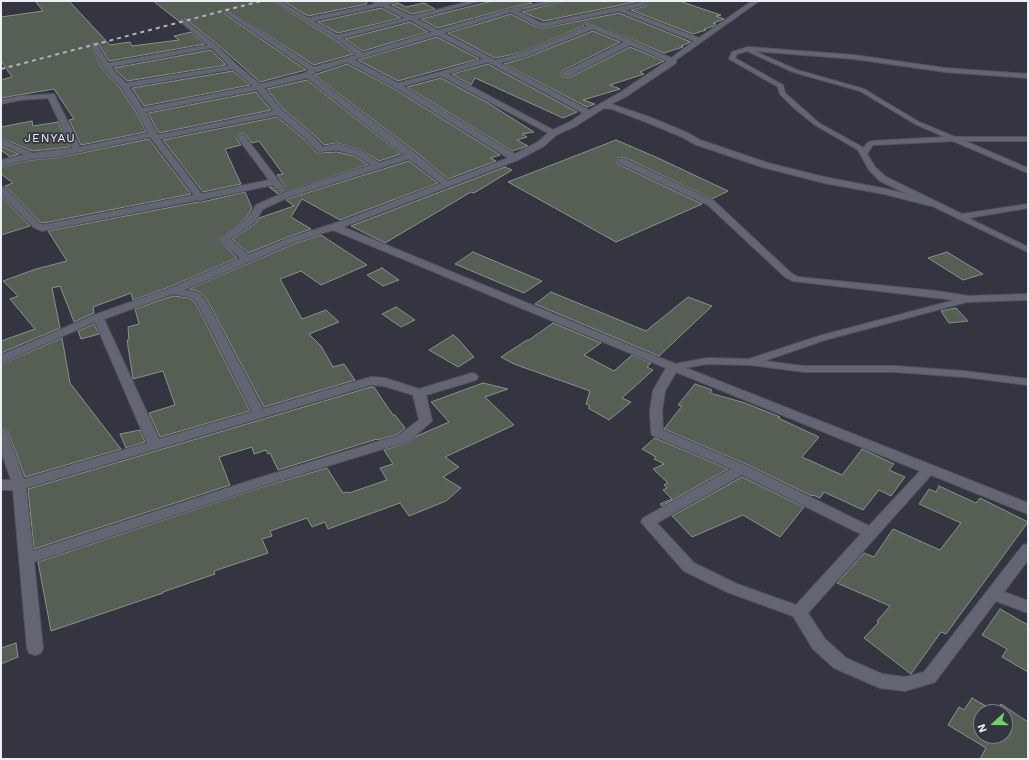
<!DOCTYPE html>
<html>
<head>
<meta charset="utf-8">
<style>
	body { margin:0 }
	#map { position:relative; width:1029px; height:760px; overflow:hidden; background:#353542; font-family:"Work Sans",sans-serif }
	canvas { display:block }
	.frame { position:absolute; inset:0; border:2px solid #edeef6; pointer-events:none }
	.north { position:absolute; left:973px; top:704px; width:40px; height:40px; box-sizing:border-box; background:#353542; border:1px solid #7f7f8a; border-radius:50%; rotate:249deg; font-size:11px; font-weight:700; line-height:16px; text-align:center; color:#edeef6 }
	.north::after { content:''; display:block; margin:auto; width:14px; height:18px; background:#6fd360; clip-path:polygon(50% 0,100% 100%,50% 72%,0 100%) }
</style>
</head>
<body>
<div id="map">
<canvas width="1029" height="760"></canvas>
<div class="frame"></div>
<div class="north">N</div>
</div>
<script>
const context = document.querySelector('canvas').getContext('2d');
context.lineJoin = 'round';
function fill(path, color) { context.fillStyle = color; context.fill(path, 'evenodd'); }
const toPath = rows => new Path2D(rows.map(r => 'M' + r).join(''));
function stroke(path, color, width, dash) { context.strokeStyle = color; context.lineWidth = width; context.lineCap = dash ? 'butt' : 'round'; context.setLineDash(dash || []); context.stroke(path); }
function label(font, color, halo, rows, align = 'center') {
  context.font = font + ' "Work Sans",sans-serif'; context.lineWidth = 3.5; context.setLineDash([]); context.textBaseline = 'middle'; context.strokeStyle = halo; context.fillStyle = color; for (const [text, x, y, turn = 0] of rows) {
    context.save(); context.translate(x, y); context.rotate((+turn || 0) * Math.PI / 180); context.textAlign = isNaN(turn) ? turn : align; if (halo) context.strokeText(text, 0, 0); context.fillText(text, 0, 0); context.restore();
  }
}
const building = toPath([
	[35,1,69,1,110,45,130,42,132,46,179,40,174,36,191,32,205,44,109,61,98,43,91,44,101,67,120,88,136,112,146,132,81,145,69,120,74,119,54,89,1,98,1,80,12,77,1,61,1,17,43,11,35,1],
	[153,1,272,1,334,39,353,54,314,65,227,9,224,12,225,14,306,70,260,82,217,44,185,19,181,20,180,22,153,1],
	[283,1,366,1,367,4,308,16,283,1],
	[492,1,528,1,532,3,510,8,438,28,421,19,492,1],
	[564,1,640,1,544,21,522,12,564,1],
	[644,1,679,1,721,15,716,16,724,19,713,23,716,24,714,26,704,29,706,30,693,34,631,10,646,6,647,4,644,1],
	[398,3,406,7,424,3,435,9,412,14,392,5,398,3],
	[381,8,401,18,338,33,317,22,381,8],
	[619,13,691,42,681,46,683,47,664,53,587,21,583,24,584,26,520,53,495,58,448,33,511,14,534,26,544,28,619,13],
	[410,22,428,32,363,51,345,39,410,22],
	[593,31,620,42,562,71,562,77,570,77,630,47,664,61,640,72,644,74,610,85,620,89,583,100,595,104,587,107,504,64,525,58,593,31],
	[437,37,479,59,398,81,358,60,437,37],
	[211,50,226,65,127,81,114,68,211,50],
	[347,64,393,88,500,155,490,158,496,161,448,179,416,152,314,75,347,64],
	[488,64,577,112,563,118,475,78,471,85,452,74,488,64],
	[233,71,250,85,144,106,132,88,233,71],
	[441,78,488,103,534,132,522,134,527,137,517,140,528,146,512,151,407,87,441,78],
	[307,80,401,154,379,161,362,150,337,143,324,145,312,133,283,109,267,89,307,80],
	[256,92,271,110,159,133,148,113,256,92],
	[277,117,304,139,317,153,337,152,355,156,368,165,278,194,269,187,272,187,276,190,283,190,285,186,277,175,283,174,259,141,252,143,245,134,238,134,236,138,241,145,225,149,241,184,203,192,163,140,277,117],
	[32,121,33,126,58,122,70,147,33,151,1,138,1,127,32,121],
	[149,139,191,194,44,223,40,222,5,186,13,183,1,174,1,167,32,160,57,158,149,139],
	[616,140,658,158,728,191,712,199,626,158,618,158,618,164,702,204,616,242,508,182,616,140],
	[1,146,19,154,10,157,1,150,1,146],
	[409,161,438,183,340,220,302,199,291,217,311,229,288,237,248,253,232,239,256,223,259,218,294,206,286,200,290,198,409,161],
	[505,167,512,170,474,193,471,192,385,243,351,226,505,167],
	[245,192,252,208,247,217,218,239,237,258,167,288,133,300,131,293,93,307,94,313,74,322,60,286,52,288,60,328,1,353,1,341,35,329,10,299,18,296,3,281,36,269,67,261,48,231,198,202,202,202,245,192],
	[1,196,30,226,1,235,1,196],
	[321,235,367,265,321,285,301,271,280,279,302,319,326,310,339,322,309,334,321,346,333,367,344,364,355,380,264,407,206,298,198,291,189,289,296,243,321,235],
	[473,252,542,281,524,293,455,264,473,252],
	[947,252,983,274,963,280,928,258,947,252],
	[382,268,399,280,383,286,367,275,382,268],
	[551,292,646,331,688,297,712,306,659,356,535,304,551,292],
	[173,296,189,298,195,302,250,411,160,437,149,413,175,405,163,371,133,379,127,340,129,340,128,327,139,324,135,309,173,296],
	[396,307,415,320,401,327,382,314,396,307],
	[956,308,968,321,949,323,941,311,956,308],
	[553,323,601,343,584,355,614,371,632,355,651,363,647,367,653,370,622,398,631,402,609,420,588,408,590,406,586,404,590,391,514,364,501,357,527,340,529,340,553,323],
	[94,324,99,334,81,339,78,331,94,324],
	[453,335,458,339,474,357,458,367,429,350,453,335],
	[62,338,70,383,121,449,25,477,7,429,1,427,1,364,62,338],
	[483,383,508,389,485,397,514,425,445,457,459,467,443,477,461,488,446,501,409,516,400,503,328,529,325,522,312,527,307,518,270,531,272,536,262,539,268,553,214,571,215,574,163,592,163,593,51,631,38,562,259,488,327,468,343,493,348,492,349,493,387,480,380,468,393,464,384,450,409,442,417,436,449,422,431,402,483,383],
	[695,384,712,390,710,393,745,403,780,417,778,418,819,437,802,457,842,475,862,449,894,464,889,470,905,477,891,496,879,490,863,510,824,492,820,498,813,495,812,496,748,465,664,429,682,406,678,405,695,384],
	[371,387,374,387,393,415,395,415,405,428,398,434,378,440,377,439,278,470,270,453,268,454,266,450,254,454,252,447,219,457,230,485,34,549,28,489,371,387],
	[140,430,145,442,126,448,120,434,140,430],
	[655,438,728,469,662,506,660,504,672,499,663,490,667,488,664,485,668,483,653,469,664,464,654,459,656,457,642,449,655,438],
	[742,477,804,507,780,537,743,515,692,537,672,516,742,477],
	[939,486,976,503,980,498,1028,522,946,634,941,632,911,674,864,638,879,622,877,621,890,606,837,583,864,553,874,557,893,529,940,550,961,523,919,504,929,489,936,492,939,486],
	[1000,609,1028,625,1028,672,1002,657,1007,649,982,635,1000,609],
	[16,643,18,657,1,664,1,648,16,643],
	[972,698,996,712,981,712,981,736,1005,736,1005,712,996,712,1001,704,1028,722,1028,759,980,759,986,748,948,725,959,707,964,710,972,698]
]);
fill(building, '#555f54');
stroke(building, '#889386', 1);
const service = toPath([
	[748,47,854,55,945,68,1028,74,1028,78,945,72,854,59,754,51,797,70,864,89,919,122,955,137,1028,137,1028,141,965,141,1028,168,1028,173,953,141,873,145,867,154,875,167,886,177,962,214,1028,204,1028,208,968,218,1028,247,1028,252,880,181,869,170,858,150,815,125,794,108,780,94,778,87,729,59,732,52,748,47],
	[747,51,793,72,860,91,915,124,945,137,872,141,867,143,864,148,819,123,785,93,783,85,735,58,737,54,747,51],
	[619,159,625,159,714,201,791,273,798,277,937,291,968,296,1028,294,1028,300,967,302,825,340,764,361,804,366,895,366,964,371,1028,379,1028,385,964,377,895,372,804,372,751,365,707,364,673,370,670,369,668,367,670,365,707,358,749,359,819,336,955,300,793,281,785,277,708,205,619,163,619,159]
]);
const minor = toPath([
	[273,1,280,1,308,18,375,4,372,1,399,1,388,5,412,16,471,1,481,1,417,19,438,30,510,9,549,1,561,1,518,11,539,22,544,23,643,2,646,4,645,5,626,10,699,38,752,1,759,1,676,60,676,63,627,96,611,104,652,118,688,133,700,140,768,163,824,177,887,189,934,201,936,203,934,205,931,206,884,194,824,183,762,167,694,144,682,137,646,122,612,109,604,108,576,126,556,135,544,146,518,160,343,227,648,353,1028,503,1028,514,931,475,808,613,825,639,846,658,882,674,905,677,924,672,1023,545,1028,544,1028,560,1004,592,1028,601,1028,613,996,601,935,682,905,691,880,688,834,668,813,649,793,616,727,592,684,571,641,522,643,518,731,469,652,435,651,432,650,411,653,391,666,368,333,230,295,242,184,290,197,292,205,299,263,409,371,377,385,378,419,389,472,373,476,374,478,377,476,380,426,395,432,421,409,441,259,487,34,562,43,648,41,653,35,655,29,653,27,648,13,490,1,490,1,480,11,480,1,451,1,428,6,429,7,432,24,479,147,443,95,322,1,363,1,355,94,315,168,289,240,258,219,239,237,225,248,218,256,205,283,193,371,165,356,155,337,150,318,152,305,138,277,115,160,139,202,194,269,180,237,137,238,135,244,135,282,185,284,187,282,189,276,189,273,185,205,199,201,201,198,200,42,231,33,227,1,194,1,186,4,187,39,223,43,225,194,195,150,137,57,157,32,159,1,166,1,160,24,155,1,144,1,139,33,153,72,148,48,98,20,100,1,104,1,100,20,96,54,94,80,147,148,133,137,111,121,87,102,66,92,45,97,44,108,63,208,45,182,23,182,21,184,20,216,45,237,65,260,84,305,73,309,70,226,13,225,12,228,10,314,67,356,55,335,38,273,1],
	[381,6,405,18,338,35,313,21,381,6],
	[619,11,694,41,671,58,596,25,587,22,584,24,587,26,520,54,495,60,444,33,511,12,535,25,544,27,619,11],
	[410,20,432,32,363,53,342,38,410,20],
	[593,29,624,42,563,72,563,76,569,76,630,45,667,61,621,92,589,110,500,63,524,57,593,29],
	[437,35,483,59,440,72,398,83,354,60,437,35],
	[212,48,229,66,126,83,111,67,212,48],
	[347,62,394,87,508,158,448,181,415,153,312,75,316,72,347,62],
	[488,62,583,113,570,122,553,130,448,74,488,62],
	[233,69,253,86,143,108,129,87,233,69],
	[441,76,548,133,538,142,515,154,403,86,441,76],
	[307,78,404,155,379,163,362,151,337,144,323,147,311,134,282,110,264,88,307,78],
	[257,90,274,111,158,135,146,112,257,90],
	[409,159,441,183,351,218,289,238,248,255,230,239,255,222,263,209,289,197,409,159],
	[173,294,190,297,196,301,252,412,159,439,104,319,173,294],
	[676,372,920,471,869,526,747,466,663,430,662,411,665,391,676,372],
	[371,385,384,386,413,395,419,420,399,435,249,481,33,551,26,488,371,385],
	[742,475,861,534,796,605,737,584,694,563,657,523,742,475]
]);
stroke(service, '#52535e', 2);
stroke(minor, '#52535e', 2);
fill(service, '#646573');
fill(minor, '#646573');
stroke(toPath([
	[1,69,261,1]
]), '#b2b3bd', 2, [4, 4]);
context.letterSpacing = '1px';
label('12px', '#edeef6', '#353542', [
	["JENYAU",50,138]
]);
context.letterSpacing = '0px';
</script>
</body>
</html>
